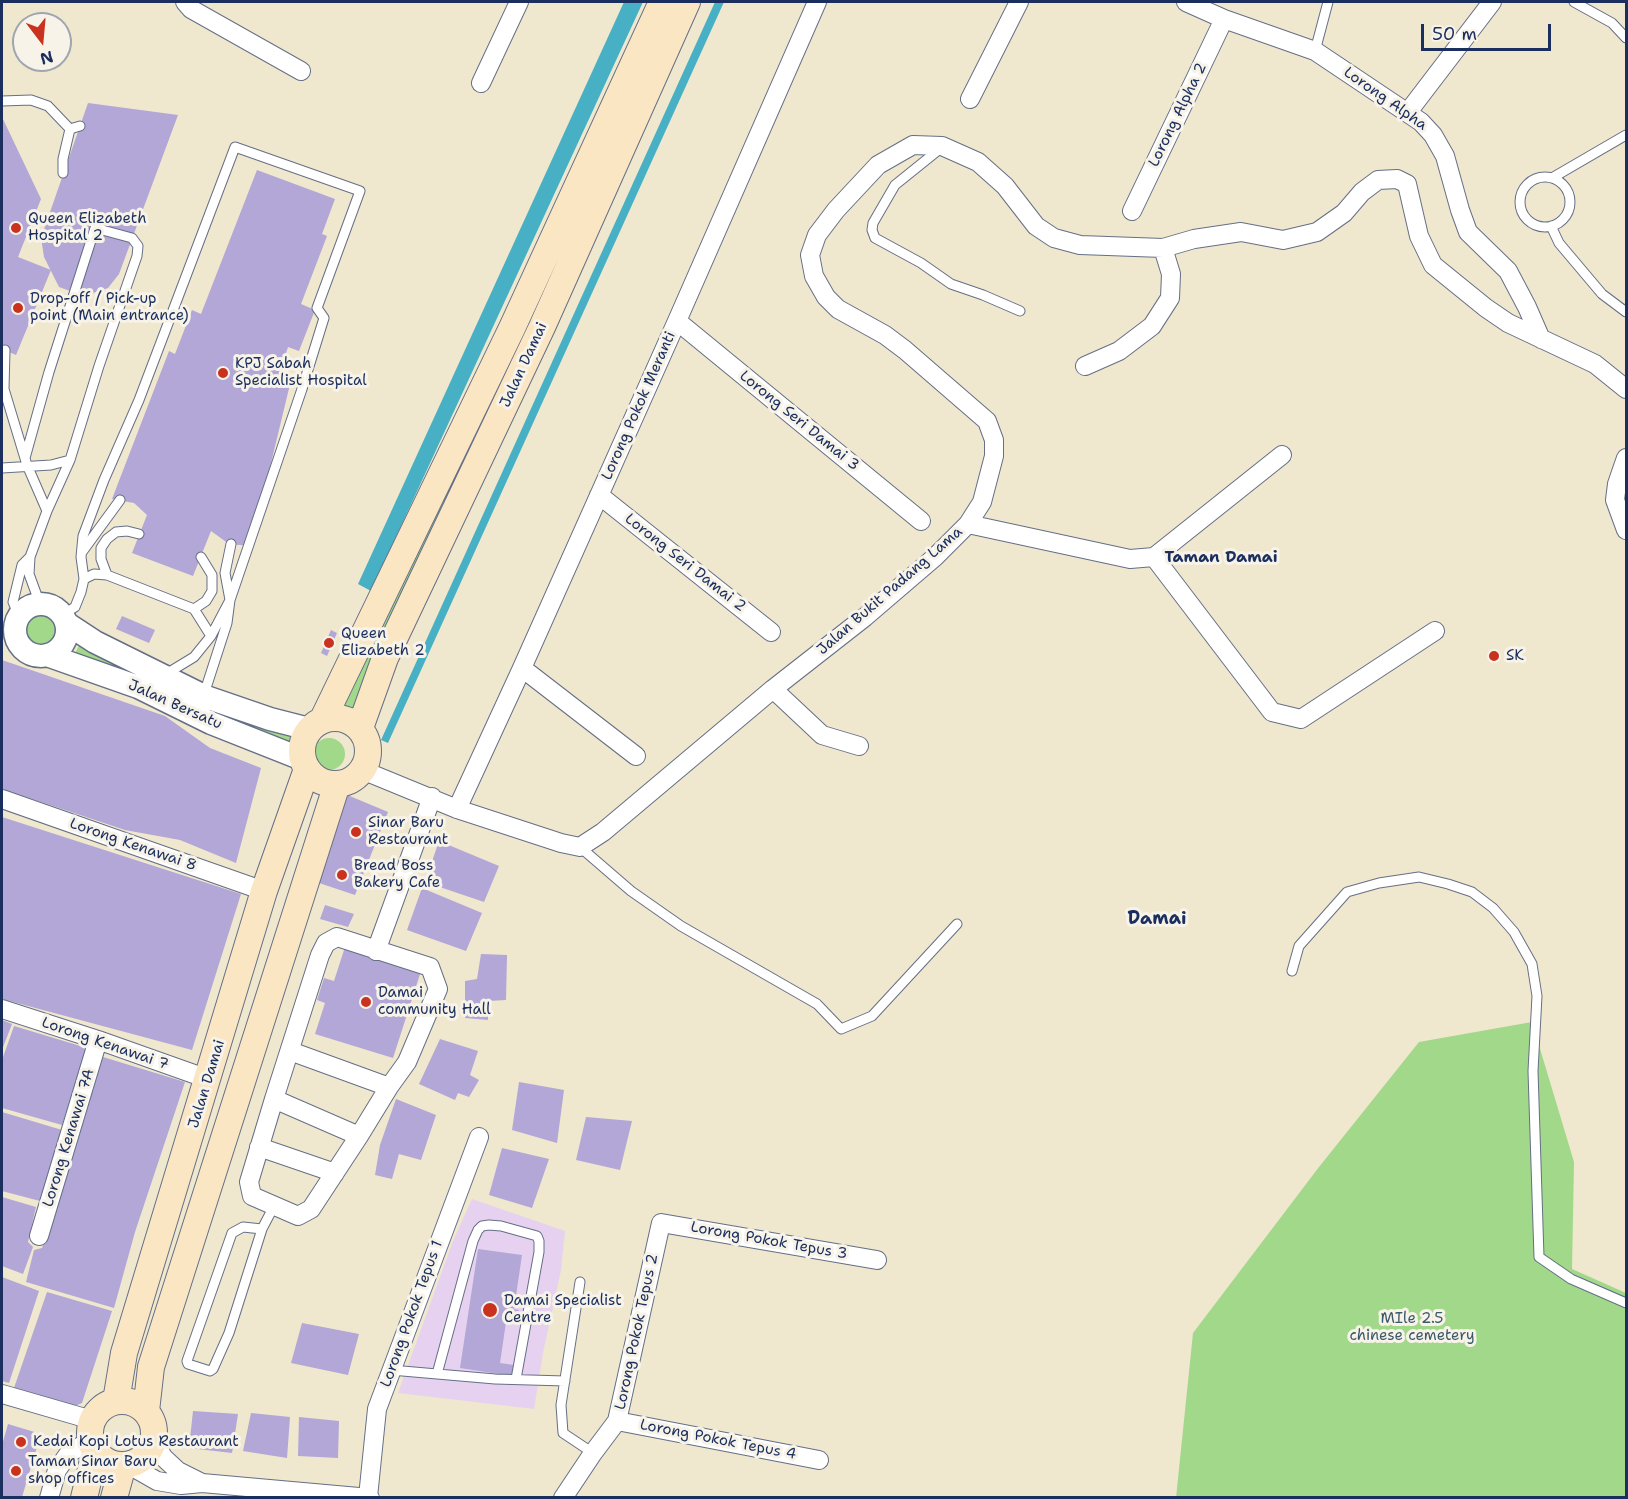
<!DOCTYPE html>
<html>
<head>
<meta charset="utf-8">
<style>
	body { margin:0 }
	#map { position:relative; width:1628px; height:1499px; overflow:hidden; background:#efe7ce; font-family:"Shantell Sans",sans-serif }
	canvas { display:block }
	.frame { position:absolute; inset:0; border:3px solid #1b2f5e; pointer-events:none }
	.north { position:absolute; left:12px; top:12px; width:60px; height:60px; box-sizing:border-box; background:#f7f3e8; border:2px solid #9fa5b1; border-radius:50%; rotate:164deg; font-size:16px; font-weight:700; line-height:24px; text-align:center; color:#1b2f5e }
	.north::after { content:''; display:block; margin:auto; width:21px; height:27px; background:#c8321e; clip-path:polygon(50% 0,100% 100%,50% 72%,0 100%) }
	.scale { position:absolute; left:1421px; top:24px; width:130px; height:27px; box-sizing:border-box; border:3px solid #1b2f5e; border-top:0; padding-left:8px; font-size:18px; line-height:21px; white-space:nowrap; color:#1b2f5e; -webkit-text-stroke:4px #f7f3e8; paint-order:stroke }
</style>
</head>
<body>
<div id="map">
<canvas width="1628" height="1499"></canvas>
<div class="frame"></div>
<div class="north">N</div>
<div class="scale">50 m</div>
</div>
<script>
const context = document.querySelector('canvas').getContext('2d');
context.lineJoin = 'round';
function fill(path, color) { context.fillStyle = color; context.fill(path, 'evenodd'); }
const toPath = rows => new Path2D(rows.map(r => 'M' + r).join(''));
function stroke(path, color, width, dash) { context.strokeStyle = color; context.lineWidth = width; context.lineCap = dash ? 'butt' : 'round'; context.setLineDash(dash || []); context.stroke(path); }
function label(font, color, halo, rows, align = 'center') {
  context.font = font + ' "Shantell Sans",sans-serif'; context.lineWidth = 6; context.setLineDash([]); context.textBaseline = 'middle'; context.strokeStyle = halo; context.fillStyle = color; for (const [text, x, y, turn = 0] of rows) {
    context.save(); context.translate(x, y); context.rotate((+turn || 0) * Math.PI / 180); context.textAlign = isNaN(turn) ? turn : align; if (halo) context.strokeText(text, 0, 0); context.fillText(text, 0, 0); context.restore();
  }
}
fill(toPath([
	[472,1199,565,1231,561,1270,543,1353,534,1409,398,1393,453,1241]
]), '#e6d2f0');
fill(toPath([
	[575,216,470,448,386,626,366,674,353,718,337,709],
	'27 630a14 14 0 1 1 28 0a14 14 0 1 1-28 0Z',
	[79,645,220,714,221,716,74,656],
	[231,719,264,728,293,733,288,747],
	'313 754a16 16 0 1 1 32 0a16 16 0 1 1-32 0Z',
	[1532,1022,1574,1162,1572,1269,1626,1293,1626,1497,1176,1498,1193,1333,1319,1167,1419,1042]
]), '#a1d88a');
fill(toPath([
	[624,2,643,2,371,591,358,584],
	[715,2,724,2,388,743,381,740]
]), '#47b0c5');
fill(toPath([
	[88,103,178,115,119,274,108,288,84,296,59,287,44,257,41,238],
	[2,117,41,199,18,257,51,270,16,355,2,349],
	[257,170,335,199,322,234,327,236,301,304,315,310,299,351,288,347,280,371,292,376,251,546,229,544,211,531,193,576,132,553,147,515,134,503,112,499,169,351,175,354,192,310,201,314],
	[122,616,155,630,149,643,116,629],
	[331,630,337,633,327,656,321,653],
	[2,660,165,716,210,748,261,768,236,863,180,840,125,830,2,789],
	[345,794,388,812,355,895,319,883,329,854,331,833],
	[2,817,241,894,192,1050,2,999],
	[439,841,499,866,484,902,425,882],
	[422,888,482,913,466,951,407,930],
	[325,905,354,914,348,927,320,919],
	[345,947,421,971,393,1058,315,1034,325,1003,317,1000,324,978,334,981],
	[481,954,507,955,506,1000,488,1001,488,1020,465,1018,465,981,477,979],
	[2,1020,12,1024,2,1050],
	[14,1026,87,1048,62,1125,2,1108,2,1060],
	[440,1039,478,1051,470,1075,479,1080,469,1097,458,1093,455,1100,419,1084],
	[103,1057,185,1082,135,1232,114,1308,26,1282,34,1250,42,1248,57,1208],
	[519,1082,564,1090,557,1143,512,1130],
	[396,1099,436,1115,421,1160,399,1154,392,1179,375,1175,380,1145],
	[2,1112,62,1130,40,1201,2,1191],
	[586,1117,632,1121,620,1170,576,1160],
	[502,1148,549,1159,532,1208,489,1195],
	[2,1197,36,1207,28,1242,33,1247,23,1274,2,1266],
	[478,1249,522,1255,514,1309,519,1310,517,1324,506,1322,500,1363,514,1365,512,1376,460,1368],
	[2,1277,39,1291,9,1383,2,1381],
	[47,1292,112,1311,82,1403,75,1406,14,1388],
	[302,1323,359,1334,348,1375,291,1363],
	[193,1411,238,1414,232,1453,189,1448],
	[251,1413,290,1417,287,1458,243,1451],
	[299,1417,339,1421,338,1458,298,1456],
	[8,1424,41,1434,22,1497,2,1497,2,1445]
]), '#b2a7d6');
const service = toPath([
	[1574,2,1612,23,1626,38],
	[1315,51,1328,2],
	[2,101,31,100,48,106,70,129,80,126],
	[941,148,895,185,873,223,872,230,875,238,921,263,951,284,983,295,1020,311],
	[63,173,63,159,70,129],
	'1520 202a25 25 0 1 1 50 0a25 25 0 1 1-50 0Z',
	[1552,178,1626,135],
	[1551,226,1559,243,1602,294,1626,312],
	[5,350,4,389,27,465,47,511],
	[25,458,49,372,95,228,132,238,138,246,137,256,99,366,70,460,47,511,30,557,29,574,40,604],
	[2,468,51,465,70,460],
	[82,552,120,500],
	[107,575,101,559,101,548,107,539,116,532,127,531,139,534],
	[84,579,94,574,107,575,194,609,211,636,194,657,166,674],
	[194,609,206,601,212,591,212,575,201,557],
	[62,615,75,607,81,592,84,579,81,557,83,536,104,480,139,400,235,147,360,191,317,308,324,318,302,389,230,600,211,636],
	[19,616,13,602,22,565,30,557],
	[206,695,206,688,227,623,230,600,225,573,231,544],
	[580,847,631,891,681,926,817,1004,841,1029,872,1016,957,924],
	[1292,971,1299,946,1347,892,1379,883,1419,877,1448,884,1472,892,1493,908,1514,932,1532,964,1537,996,1533,1071,1539,1257,1571,1279,1626,1303],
	[262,1229,243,1227,232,1233,187,1361,188,1364,210,1371,213,1369,229,1333,262,1229,274,1206],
	[580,1282,561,1405,563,1433,593,1453],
	[391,1370,495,1379,565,1381],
	[437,1374,473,1241,478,1230,482,1226,489,1225,501,1226,537,1236,539,1241,539,1252,516,1379]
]);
const minor = toPath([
	[185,2,191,9,301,71],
	[1186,2,1224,19,1315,51,1421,122,1433,135,1445,156,1460,210,1468,232,1508,271,1527,307,1541,339],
	[481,83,519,2],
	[970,99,1019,2],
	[1408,112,1492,2],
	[1132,211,1224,19],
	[677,321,921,521],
	[1085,366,1119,351,1152,326,1170,298,1171,274,1163,248],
	[1626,458,1617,484,1615,500,1626,530],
	[599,495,771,632],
	[968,524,1130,559,1154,557,1282,455],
	[1154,557,1272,712,1301,719,1435,631],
	[522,668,636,756],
	[773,689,822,735,859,746],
	[362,770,457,809,561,843,580,847,603,832,773,689,865,617,935,557,968,524,982,502,994,456,994,440,987,421,905,350,885,335,838,309,826,297,814,276,810,255,817,235,836,210,878,165,913,145,942,146,978,162,1005,186,1036,226,1054,238,1080,245,1163,248,1194,239,1241,232,1283,240,1317,232,1344,213,1362,192,1378,180,1397,179,1407,184,1419,236,1433,265,1486,308,1508,323,1595,364,1626,389],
	[2,799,264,891],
	[457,809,522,668,677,321,817,2],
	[376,951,432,797],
	[2,1009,98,1040,208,1079],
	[290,1051,389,1087],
	[274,1099,249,1182,252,1196,298,1216,311,1209,359,1136,389,1087,407,1062,438,989,430,967,337,937,326,943,320,955,274,1099,359,1136],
	[259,1147,335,1173],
	[39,1236,98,1040],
	[2,1394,92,1420],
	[617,1421,819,1460],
	[154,1440,163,1457,178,1471,200,1482],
	[129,1465,157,1481,181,1485,202,1483,370,1498],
	[368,1497,377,1409,479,1137],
	[49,1498,57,1470,69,1453,81,1446,91,1443],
	[563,1498,593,1453,617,1421,661,1223,877,1260]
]);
const tertiary = toPath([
	'15 630a26 26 0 1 1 52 0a26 26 0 1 1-52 0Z',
	[66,623,95,642,206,697,270,719,309,729],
	[47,655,138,687,211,723,302,759]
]);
const secondary = toPath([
	'302 751a33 33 0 1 1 66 0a33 33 0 1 1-66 0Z',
	[323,719,512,328,662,2],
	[360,728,385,658,542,327,687,2],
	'90 1433a32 32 0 1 1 64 0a32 32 0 1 1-64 0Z',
	[116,1401,124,1353,264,891,307,769],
	[146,1411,151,1367,337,784],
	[84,1498,95,1452],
	[114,1498,123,1465]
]);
stroke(service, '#656f85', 11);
stroke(minor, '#656f85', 20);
stroke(tertiary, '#656f85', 25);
stroke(secondary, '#656f85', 28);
stroke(service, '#fff', 9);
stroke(minor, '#fff', 18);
stroke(tertiary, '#fff', 22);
stroke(secondary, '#fbe6c4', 26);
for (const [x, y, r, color] of [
	[16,228,6,"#c8321e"],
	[18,308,6,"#c8321e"],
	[223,373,6,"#c8321e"],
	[329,643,6,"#c8321e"],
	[1494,656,6,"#c8321e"],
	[356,832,6,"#c8321e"],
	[342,875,6,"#c8321e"],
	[366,1002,6,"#c8321e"],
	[490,1310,8,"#c8321e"],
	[21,1442,6,"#c8321e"],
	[16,1471,6,"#c8321e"]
]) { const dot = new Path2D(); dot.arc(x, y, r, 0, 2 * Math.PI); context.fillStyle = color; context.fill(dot); stroke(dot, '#f7f3e8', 2); }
label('15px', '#1b2f5e', '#f7f3e8', [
	["Lorong Alpha",1385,99,35],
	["Lorong Alpha 2",1178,115,-64],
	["Jalan Damai",524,365,-65],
	["Lorong Pokok Meranti",639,406,-66],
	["Lorong Seri Damai 3",799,421,39],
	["Lorong Seri Damai 2",685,563,38],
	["Jalan Bukit Padang Lama",890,591,-41],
	["Jalan Bersatu",175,705,24],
	["Lorong Kenawai 8",133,845,19],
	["Lorong Kenawai 7",105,1044,19],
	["Jalan Damai",207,1084,-73],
	["Lorong Kenawai 7A",69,1138,-73],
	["Lorong Pokok Tepus 3",769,1241,10],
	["Lorong Pokok Tepus 1",412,1314,-70],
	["Lorong Pokok Tepus 2",637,1332,-78],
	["Lorong Pokok Tepus 4",718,1440,11]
]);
label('15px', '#1b2f5e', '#f7f3e8', [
	["Queen Elizabeth",28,219],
	["Hospital 2",28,236],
	["Drop-off / Pick-up",30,299],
	["point (Main entrance)",30,316],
	["KPJ Sabah",235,364],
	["Specialist Hospital",235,381],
	["Queen",341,634],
	["Elizabeth 2",341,651],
	["SK",1506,656],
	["Sinar Baru",368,823],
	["Restaurant",368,840],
	["Bread Boss",354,866],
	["Bakery Cafe",354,883],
	["Damai",378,993],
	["community Hall",378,1010],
	["Damai Specialist",504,1301],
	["Centre",504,1318],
	["Kedai Kopi Lotus Restaurant",33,1442],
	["Taman Sinar Baru",28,1462],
	["shop offices",28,1479]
], 'left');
label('15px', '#3c5969', '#f7f3e8', [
	["MIle 2.5",1412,1319],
	["chinese cemetery",1412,1336]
]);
label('bold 16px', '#1b2f5e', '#f7f3e8', [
	["Taman Damai",1221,558]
]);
label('bold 18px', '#1b2f5e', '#f7f3e8', [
	["Damai",1157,919]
]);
</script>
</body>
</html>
